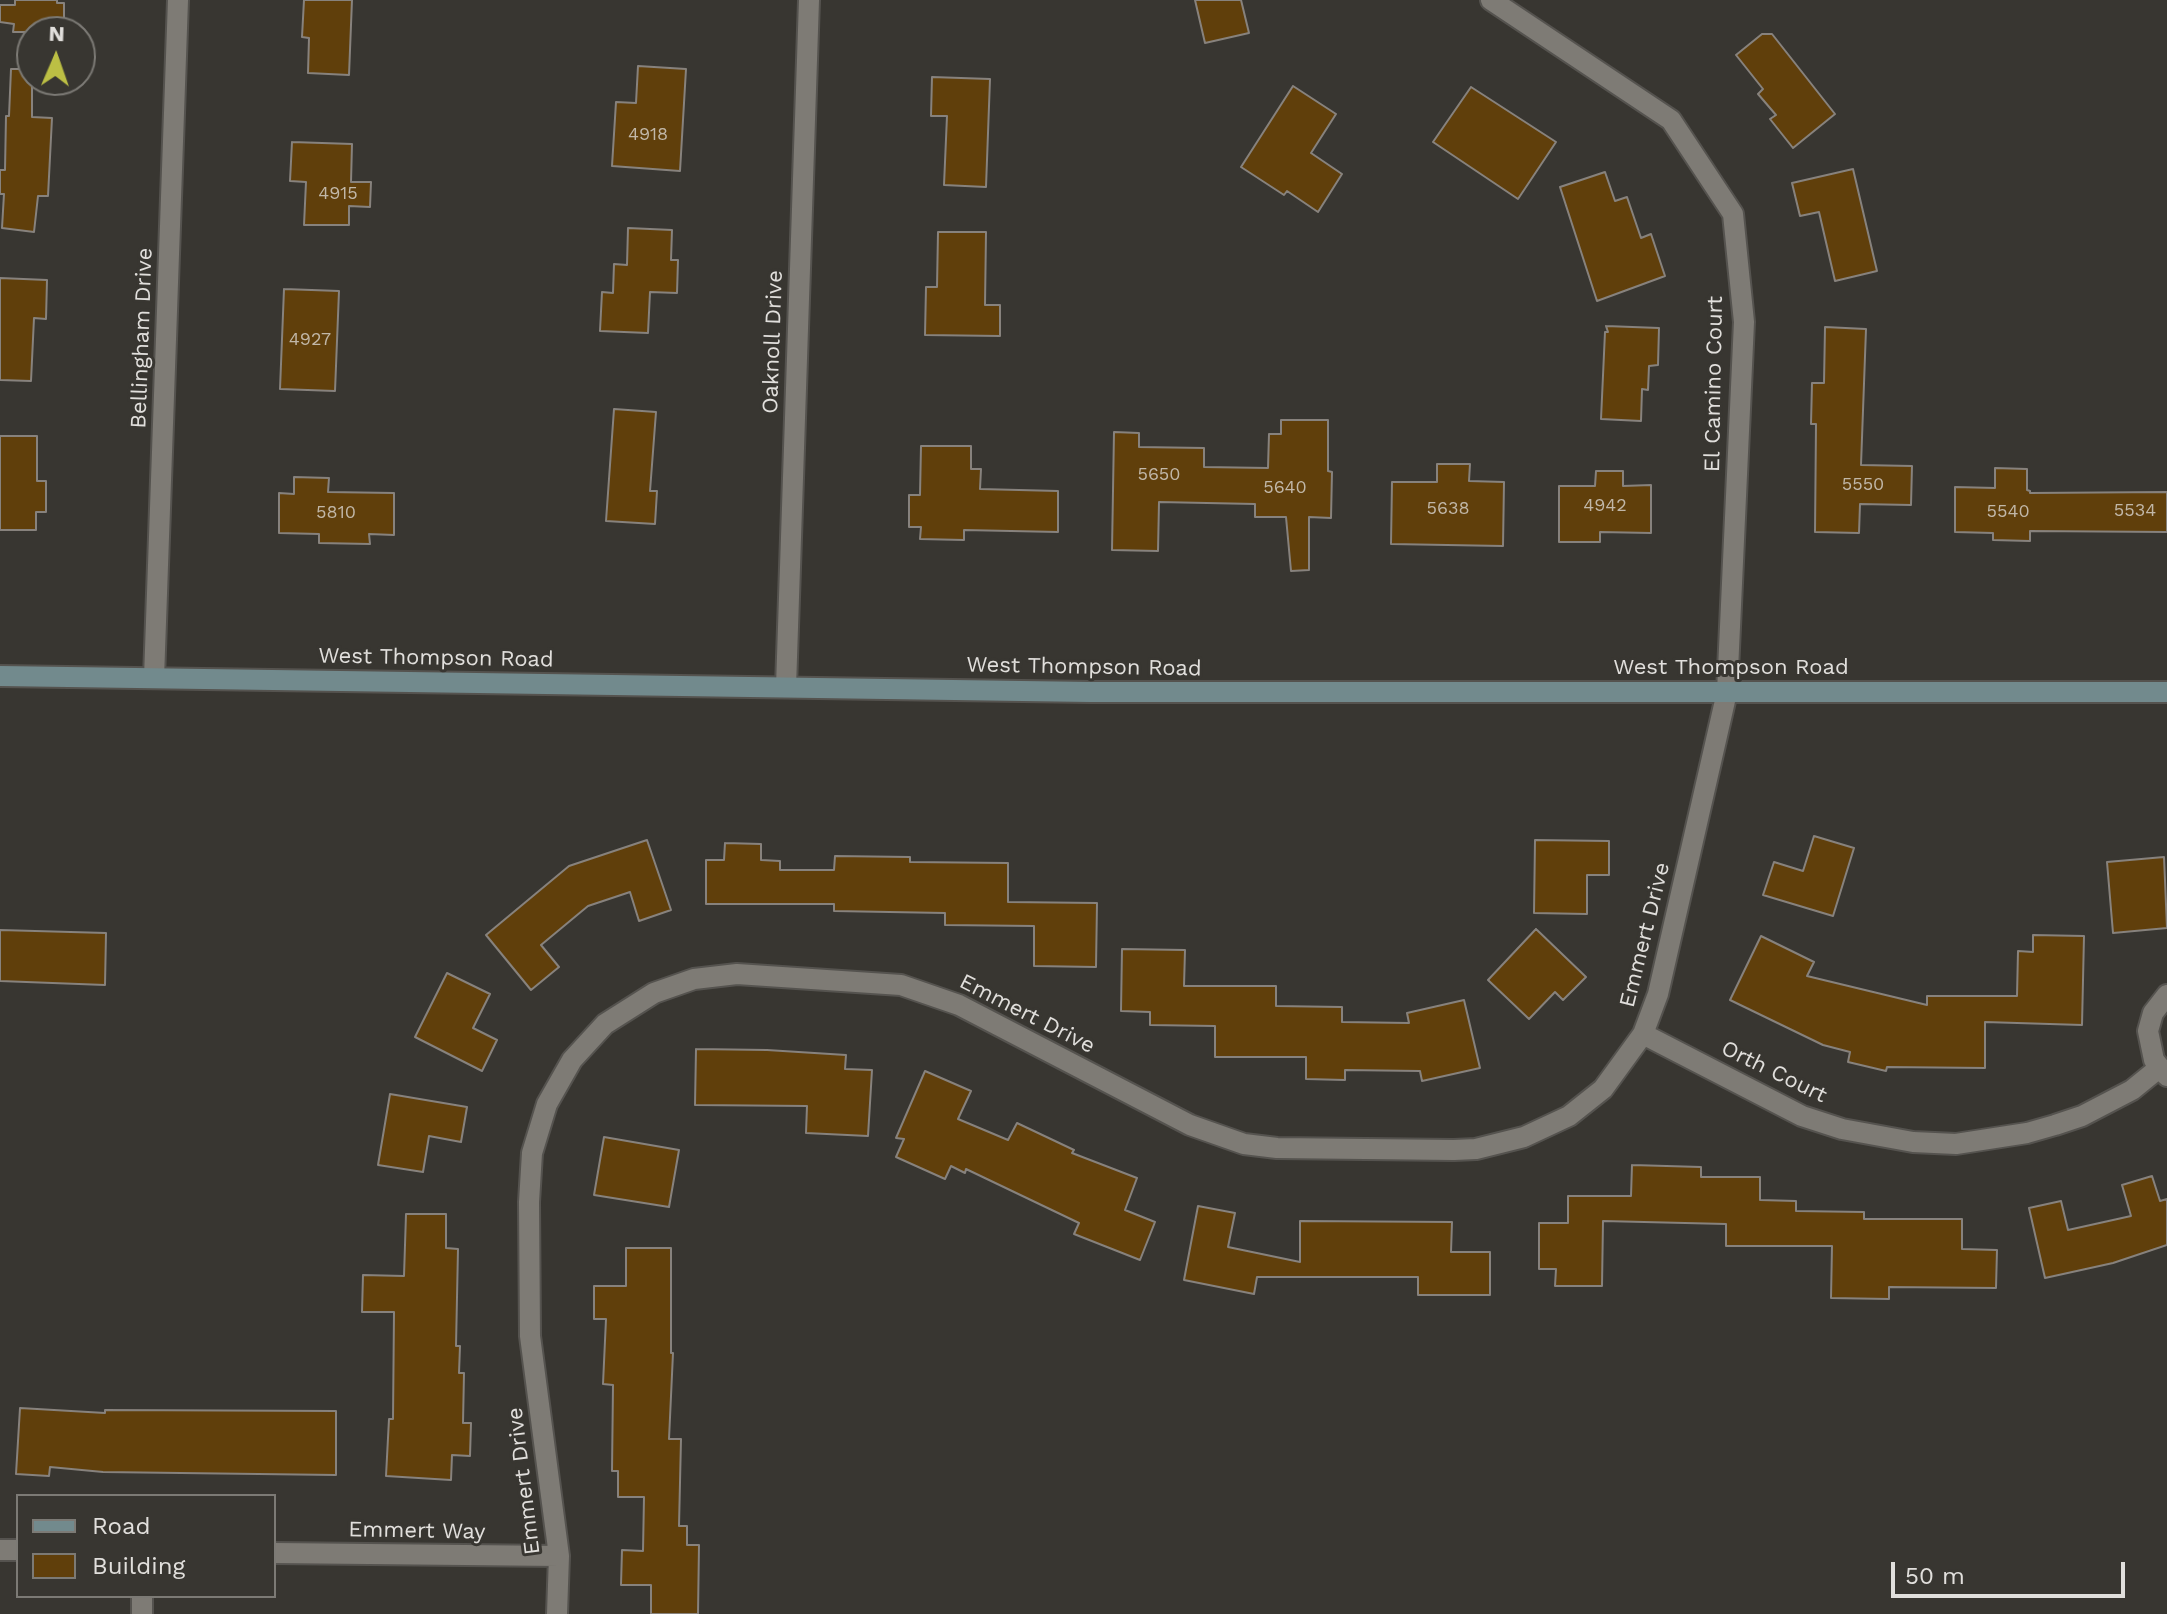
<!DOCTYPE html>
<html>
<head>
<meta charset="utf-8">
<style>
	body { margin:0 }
	#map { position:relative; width:2167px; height:1614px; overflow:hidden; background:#383631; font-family:"Work Sans",sans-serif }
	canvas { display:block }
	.legend { position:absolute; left:16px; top:1494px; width:260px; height:104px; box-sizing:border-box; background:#383631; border:2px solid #7c7a75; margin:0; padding:10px 14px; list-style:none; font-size:24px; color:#e1dfdc }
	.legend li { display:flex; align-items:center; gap:16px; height:40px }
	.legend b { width:40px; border:2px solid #7c7a75 }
	.north { position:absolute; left:16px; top:16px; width:80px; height:80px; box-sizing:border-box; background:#383631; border:2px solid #7c7a75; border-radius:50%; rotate:2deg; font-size:22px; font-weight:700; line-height:32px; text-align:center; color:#e1dfdc }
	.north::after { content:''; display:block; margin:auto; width:28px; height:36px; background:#bcbf44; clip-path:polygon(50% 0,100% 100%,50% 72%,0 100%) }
	.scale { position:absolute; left:1891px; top:1562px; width:234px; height:36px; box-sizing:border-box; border:4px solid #e1dfdc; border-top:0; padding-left:10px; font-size:24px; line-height:28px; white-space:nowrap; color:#e1dfdc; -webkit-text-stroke:6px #383631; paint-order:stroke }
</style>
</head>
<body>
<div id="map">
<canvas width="2167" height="1614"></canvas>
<ul class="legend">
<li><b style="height:10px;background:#728a8d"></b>Road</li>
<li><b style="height:22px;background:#603f0b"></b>Building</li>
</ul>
<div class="north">N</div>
<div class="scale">50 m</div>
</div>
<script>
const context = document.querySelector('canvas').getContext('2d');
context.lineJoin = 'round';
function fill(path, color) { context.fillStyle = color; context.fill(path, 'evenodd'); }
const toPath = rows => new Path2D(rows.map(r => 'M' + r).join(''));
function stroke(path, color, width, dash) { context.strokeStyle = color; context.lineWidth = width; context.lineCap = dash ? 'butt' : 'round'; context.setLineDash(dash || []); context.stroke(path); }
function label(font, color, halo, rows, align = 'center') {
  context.font = font + ' "Work Sans",sans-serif'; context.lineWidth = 6; context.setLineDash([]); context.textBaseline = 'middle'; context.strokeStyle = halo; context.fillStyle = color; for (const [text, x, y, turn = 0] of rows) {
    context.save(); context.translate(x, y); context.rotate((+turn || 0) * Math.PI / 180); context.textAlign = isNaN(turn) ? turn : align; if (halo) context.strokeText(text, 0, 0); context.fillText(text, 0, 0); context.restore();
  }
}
const building = toPath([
	[15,0,57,0,57,3,64,3,64,29,57,28,56,32,13,32,14,24,0,22,0,5,15,5,15,0],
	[304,0,352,0,349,75,308,73,309,38,302,37,304,0],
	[1195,0,1241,0,1249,33,1205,43,1195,0],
	[1762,34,1772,34,1835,114,1793,148,1770,119,1776,115,1758,94,1763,89,1736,55,1762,34],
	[638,66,686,69,680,171,612,166,616,102,636,103,638,66],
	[11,69,32,69,32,117,52,118,48,196,38,196,34,232,2,228,4,194,0,194,0,170,5,170,6,116,9,116,11,69],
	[932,77,990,79,986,187,944,185,947,116,931,116,932,77],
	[1293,86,1336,114,1311,153,1342,174,1318,212,1287,191,1284,195,1241,167,1293,86],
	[1471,87,1556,142,1518,199,1433,142,1471,87],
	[292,142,352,144,351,182,371,182,370,207,349,206,349,225,304,225,306,182,290,181,292,142],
	[1853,169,1877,271,1835,281,1819,212,1800,216,1792,183,1853,169],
	[1605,172,1615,201,1627,197,1641,238,1651,234,1665,276,1597,301,1560,187,1605,172],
	[628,228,672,230,671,260,678,260,677,293,650,292,648,333,600,331,602,292,613,293,614,264,627,265,628,228],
	[938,232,986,232,985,305,1000,305,1000,336,925,335,926,287,937,287,938,232],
	[0,278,47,280,46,319,34,318,31,381,0,380,0,278],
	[284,289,339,291,335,391,280,389,284,289],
	[1606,326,1659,328,1658,365,1649,366,1648,390,1642,389,1641,421,1601,419,1605,332,1608,332,1606,326],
	[1825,327,1866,329,1861,465,1912,466,1911,505,1860,504,1859,533,1815,532,1816,424,1811,424,1812,383,1824,383,1825,327],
	[614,409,656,412,650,491,657,491,655,524,606,521,614,409],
	[1281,420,1328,420,1328,471,1332,472,1331,518,1309,517,1309,570,1291,571,1286,517,1255,517,1255,504,1159,502,1158,551,1112,550,1114,432,1139,433,1139,447,1204,448,1204,467,1268,468,1269,434,1281,434,1281,420],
	[0,436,37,436,37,481,46,481,46,512,36,512,36,530,0,530,0,436],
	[921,446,971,446,971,469,981,469,980,489,1058,491,1058,532,964,530,964,540,920,539,921,527,909,527,909,495,920,495,921,446],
	[1437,464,1470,464,1469,481,1504,482,1503,546,1391,544,1392,482,1437,482,1437,464],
	[1995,468,2027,469,2027,490,2030,491,2030,493,2167,492,2167,532,2030,531,2030,541,1993,540,1993,533,1955,532,1955,487,1995,488,1995,468],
	[1596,471,1623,471,1623,486,1651,485,1651,533,1600,532,1600,542,1559,542,1559,486,1595,486,1596,471],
	[294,477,329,478,328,492,394,493,394,535,369,534,370,544,319,543,319,534,279,533,279,493,294,494,294,477],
	[1814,836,1854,848,1833,916,1763,895,1774,862,1803,871,1814,836],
	[647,840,671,910,639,921,630,892,588,906,541,945,559,967,531,990,486,935,569,866,647,840],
	[1535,840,1609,841,1609,875,1587,875,1587,914,1534,913,1535,840],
	[725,843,761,844,761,860,780,861,780,870,834,870,835,856,910,857,910,862,1008,863,1008,902,1097,903,1096,967,1034,966,1034,926,945,925,945,913,834,911,834,904,706,904,706,860,724,860,725,843],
	[2164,857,2167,928,2113,933,2107,862,2164,857],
	[1536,929,1586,977,1563,1000,1555,992,1529,1019,1488,980,1536,929],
	[0,930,106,933,105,985,0,981,0,930],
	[2033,935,2084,936,2082,1025,1985,1022,1985,1068,1887,1067,1886,1071,1848,1062,1850,1052,1823,1045,1730,1000,1761,936,1814,962,1807,976,1927,1005,1927,996,2017,996,2018,951,2033,952,2033,935],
	[1122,949,1185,950,1184,986,1276,986,1276,1006,1342,1007,1342,1022,1409,1023,1407,1013,1464,1000,1480,1068,1422,1081,1420,1071,1345,1070,1345,1080,1306,1079,1306,1057,1215,1057,1215,1026,1150,1025,1150,1012,1121,1011,1122,949],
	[447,973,490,994,473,1028,497,1040,482,1071,415,1037,447,973],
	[696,1049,767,1050,846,1055,845,1069,872,1070,868,1136,806,1133,807,1106,695,1105,696,1049],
	[925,1071,971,1091,958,1119,1008,1140,1017,1123,1074,1150,1072,1153,1137,1178,1125,1210,1155,1222,1140,1260,1074,1234,1079,1223,966,1169,965,1173,951,1166,945,1179,896,1157,904,1139,896,1138,925,1071],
	[390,1094,467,1107,461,1142,429,1136,423,1172,378,1165,390,1094],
	[604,1137,679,1150,669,1207,594,1195,604,1137],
	[1632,1165,1701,1167,1701,1177,1760,1177,1760,1200,1796,1201,1796,1211,1864,1212,1864,1219,1962,1219,1962,1249,1997,1250,1996,1288,1889,1287,1889,1299,1831,1298,1832,1246,1726,1246,1726,1224,1603,1221,1602,1286,1555,1286,1556,1269,1539,1269,1539,1223,1568,1223,1568,1196,1631,1196,1632,1165],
	[2152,1176,2160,1201,2167,1199,2167,1245,2113,1263,2045,1278,2029,1208,2061,1201,2068,1230,2131,1216,2122,1185,2152,1176],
	[1198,1206,1235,1213,1228,1247,1300,1262,1300,1221,1452,1222,1451,1252,1490,1252,1490,1295,1418,1295,1418,1277,1257,1277,1254,1294,1184,1280,1198,1206],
	[406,1214,446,1214,446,1248,458,1249,456,1346,460,1346,459,1373,464,1373,463,1423,471,1423,470,1456,452,1455,451,1480,386,1476,389,1419,393,1419,394,1312,362,1312,363,1275,404,1276,406,1214],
	[626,1248,671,1248,671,1353,673,1353,669,1439,681,1439,679,1526,687,1526,687,1545,699,1545,698,1614,651,1614,651,1585,621,1585,622,1550,643,1551,644,1497,618,1497,618,1471,612,1471,613,1385,603,1384,606,1319,594,1319,594,1286,626,1286,626,1248],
	[20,1408,105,1413,105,1410,336,1411,336,1475,103,1472,50,1467,49,1476,16,1474,20,1408]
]);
fill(building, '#603f0b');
stroke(building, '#87827d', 2);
const minor = toPath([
	[154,678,178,0],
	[786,687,809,0],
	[1643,1034,1802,1116,1842,1129,1913,1142,1956,1144,2027,1133,2055,1125,2082,1116,2132,1090,2159,1068],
	[2167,1076,2154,1060,2148,1031,2153,1013,2167,995],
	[0,1550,18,1550],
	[274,1553,559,1556],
	[142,1614,142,1596],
	[557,1614,559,1556,530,1336,529,1202,532,1153,547,1104,572,1060,605,1024,654,993,694,979,737,974,901,985,959,1005,1190,1125,1244,1144,1277,1148,1454,1150,1476,1149,1524,1137,1569,1116,1603,1089,1643,1034,1658,994,1727,692,1744,322,1733,214,1671,120,1491,0]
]);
const secondary = toPath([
	[0,676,1090,692,2167,692]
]);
stroke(minor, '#55534f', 24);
stroke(secondary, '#55534f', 24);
stroke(minor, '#7e7b75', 20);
stroke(secondary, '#728a8d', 20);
label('18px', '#c1b7a8', null, [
	["4918",648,135],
	["4915",338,194],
	["4927",310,340],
	["5650",1159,475],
	["5550",1863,485],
	["5640",1285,488],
	["4942",1605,506],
	["5638",1448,509],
	["5534",2135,511],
	["5540",2008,512],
	["5810",336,513]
]);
label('22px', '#e1dfdc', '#383631', [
	["Bellingham Drive",142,338,-88],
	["Oaknoll Drive",773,342,-88],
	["El Camino Court",1714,384,-89],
	["West Thompson Road",436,658,1],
	["West Thompson Road",1084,667,1],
	["West Thompson Road",1731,668],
	["Emmert Drive",1645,935,-76],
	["Emmert Drive",1027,1014,27],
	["Orth Court",1774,1072,26],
	["Emmert Drive",524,1481,-97],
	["Emmert Way",417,1531,1]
]);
</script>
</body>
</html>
